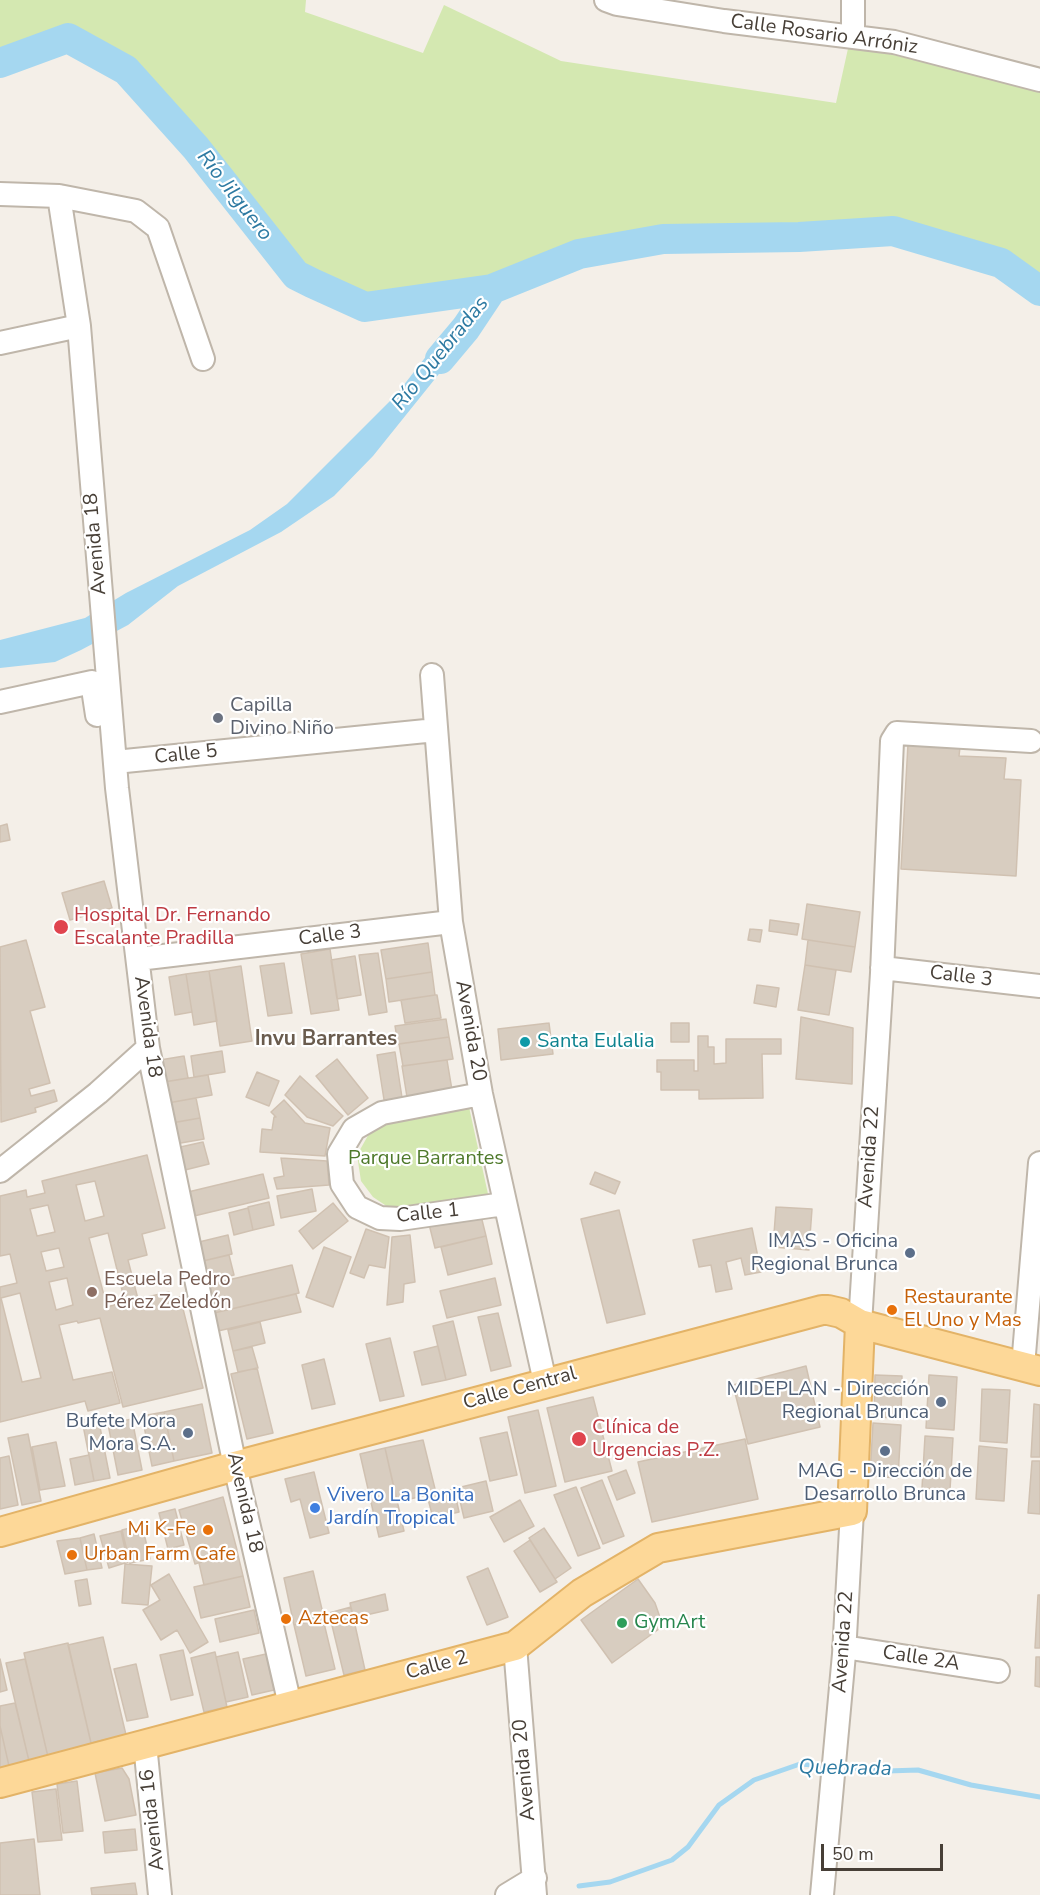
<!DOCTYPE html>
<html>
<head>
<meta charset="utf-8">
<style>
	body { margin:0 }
	#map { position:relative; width:1040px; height:1895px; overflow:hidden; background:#f4efe8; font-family:"Nunito Sans",sans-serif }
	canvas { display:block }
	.scale { position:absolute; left:821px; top:1844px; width:122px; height:27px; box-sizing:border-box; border:3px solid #473f37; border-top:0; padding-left:8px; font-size:18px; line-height:21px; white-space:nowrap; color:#473f37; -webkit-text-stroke:4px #fff; paint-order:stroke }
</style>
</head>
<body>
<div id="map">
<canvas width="1040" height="1895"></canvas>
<div class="scale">50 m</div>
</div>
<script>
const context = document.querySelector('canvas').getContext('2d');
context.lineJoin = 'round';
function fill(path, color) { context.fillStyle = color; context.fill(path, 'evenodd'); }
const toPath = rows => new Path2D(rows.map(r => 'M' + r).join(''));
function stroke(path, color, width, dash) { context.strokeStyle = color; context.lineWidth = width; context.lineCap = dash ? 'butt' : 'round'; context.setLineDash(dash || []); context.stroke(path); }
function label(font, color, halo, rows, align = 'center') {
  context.font = font + ' "Nunito Sans",sans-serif'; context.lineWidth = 4.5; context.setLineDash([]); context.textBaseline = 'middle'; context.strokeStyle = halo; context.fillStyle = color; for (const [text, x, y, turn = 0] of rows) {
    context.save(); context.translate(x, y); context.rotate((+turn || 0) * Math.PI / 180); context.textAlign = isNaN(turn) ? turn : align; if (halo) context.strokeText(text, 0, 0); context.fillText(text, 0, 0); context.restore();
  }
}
fill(toPath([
	[0,0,306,0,305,12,423,53,444,5,561,61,836,103,849,44,1040,91,1040,291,1001,263,893,231,799,237,663,239,579,254,492,289,365,307,312,283,236,199,129,74,68,38,0,63],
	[469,1107,488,1194,391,1209,373,1197,361,1181,357,1155,370,1132,396,1119]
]), '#d4e8b1');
fill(toPath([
	[466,328,463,344,373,456,334,496,281,532,178,586,128,625,81,650,55,662,0,668,0,640,85,618,126,593,250,530,287,504,396,395,445,332]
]), '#a5d7f0');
stroke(toPath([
	[839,1767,887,1771,918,1770,971,1785,1040,1797],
	[579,1886,610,1882,672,1860,688,1847,719,1805,754,1780,800,1764,827,1766]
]), '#a5d7f0', 5);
stroke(toPath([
	[0,63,68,38,126,70,196,148,296,275,312,283,365,307,492,289],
	[440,359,466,328,492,289,579,254,663,239,799,237,893,231,1001,263,1040,291]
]), '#a5d7f0', 30);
const building = toPath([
	[908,744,960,747,959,756,1006,758,1004,779,1021,780,1016,876,901,869,908,744],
	[7,824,10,840,0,842,0,826,7,824],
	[104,881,112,908,70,920,62,893,104,881],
	[807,904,860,912,855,947,802,939,807,904],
	[770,920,799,924,797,935,769,931,770,920],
	[750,929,762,930,760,942,748,940,750,929],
	[26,940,45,1007,30,1011,50,1083,29,1089,31,1096,54,1090,57,1101,35,1108,36,1112,1,1122,0,947,26,940],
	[808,940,855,947,851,972,805,965,808,940],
	[428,943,432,972,386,979,381,950,428,943],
	[330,949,339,1010,311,1014,301,954,330,949],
	[378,953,387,1012,369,1015,359,955,378,953],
	[355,956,361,995,337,999,331,960,355,956],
	[284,963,292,1013,268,1016,260,966,284,963],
	[805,965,836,970,829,1015,798,1010,805,965],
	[241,966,252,1041,220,1046,209,971,241,966],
	[209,971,217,1021,194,1025,186,974,209,971],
	[432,972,435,995,389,1002,386,979,432,972],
	[186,974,192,1012,175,1015,169,977,186,974],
	[757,985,779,988,776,1007,754,1003,757,985],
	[435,995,437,995,441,1018,405,1023,401,1000,435,995],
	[801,1017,853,1028,852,1084,796,1079,801,1017],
	[446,1019,449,1037,398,1044,395,1026,446,1019],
	[549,1023,553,1054,501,1060,498,1029,549,1023],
	[671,1023,689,1023,689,1042,671,1042,671,1023],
	[698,1036,708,1036,708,1047,714,1047,714,1064,726,1063,726,1039,781,1039,781,1054,762,1054,763,1098,699,1099,699,1090,661,1090,661,1072,657,1072,657,1060,694,1060,694,1071,698,1071,698,1036],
	[449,1037,453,1059,403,1066,399,1044,449,1037],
	[222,1051,225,1072,194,1077,191,1056,222,1051],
	[395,1052,403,1104,385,1106,377,1055,395,1052],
	[184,1056,188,1078,164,1082,160,1060,184,1056],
	[337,1059,368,1098,348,1115,316,1076,337,1059],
	[447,1060,452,1090,407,1097,402,1066,447,1060],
	[257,1072,279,1081,269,1106,246,1097,257,1072],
	[208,1075,212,1095,168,1103,164,1082,208,1075],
	[300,1076,343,1116,333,1126,307,1117,285,1095,300,1076],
	[196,1098,200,1118,172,1123,168,1103,196,1098],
	[284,1100,305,1123,330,1128,325,1156,260,1152,262,1129,272,1130,274,1117,276,1117,271,1112,284,1100],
	[200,1118,204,1139,175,1144,171,1123,200,1118],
	[203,1142,209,1164,181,1171,176,1148,203,1142],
	[147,1155,165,1228,142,1234,147,1255,128,1260,138,1299,169,1292,171,1299,180,1297,203,1388,123,1407,100,1318,78,1323,77,1321,59,1325,73,1380,112,1372,120,1403,88,1411,85,1401,0,1422,0,1287,17,1283,10,1254,0,1256,0,1196,26,1190,27,1197,45,1193,42,1181,147,1155],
	[95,1181,104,1216,85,1221,76,1185,95,1181],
	[48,1205,55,1232,37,1236,30,1209,48,1205],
	[108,1233,125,1302,107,1307,89,1238,108,1233],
	[59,1248,64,1267,46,1271,41,1252,59,1248],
	[67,1278,73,1305,56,1310,49,1282,67,1278],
	[20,1293,41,1378,22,1382,1,1298,20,1293],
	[281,1158,327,1161,329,1185,277,1189,274,1178,284,1176,281,1158],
	[595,1172,620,1182,615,1194,590,1184,595,1172],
	[263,1174,269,1198,194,1216,188,1192,263,1174],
	[312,1189,316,1211,281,1218,277,1196,312,1189],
	[269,1202,274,1225,253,1230,248,1207,269,1202],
	[333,1203,348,1221,313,1249,299,1231,333,1203],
	[776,1207,812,1209,809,1250,773,1247,776,1207],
	[248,1208,253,1230,234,1235,229,1213,248,1208],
	[619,1210,645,1314,607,1323,581,1219,619,1210],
	[480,1212,486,1236,435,1248,429,1224,480,1212],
	[752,1228,761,1272,745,1275,741,1258,726,1262,732,1289,716,1292,711,1265,699,1267,693,1240,752,1228],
	[366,1229,389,1237,385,1268,369,1265,364,1278,350,1273,366,1229],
	[228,1235,232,1254,203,1261,199,1242,228,1235],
	[410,1235,415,1282,404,1284,403,1302,387,1305,392,1237,410,1235],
	[486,1236,492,1264,448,1275,441,1247,486,1236],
	[324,1247,351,1257,333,1307,306,1297,324,1247],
	[229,1255,234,1275,208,1281,203,1261,229,1255],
	[292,1265,299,1293,214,1313,207,1285,292,1265],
	[495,1278,501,1305,447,1318,440,1291,495,1278],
	[296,1294,301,1312,218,1331,214,1313,296,1294],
	[498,1313,511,1366,491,1371,478,1317,498,1313],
	[453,1321,466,1375,446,1380,433,1326,453,1321],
	[260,1322,265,1343,233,1351,228,1330,260,1322],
	[390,1338,404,1396,380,1401,366,1344,390,1338],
	[438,1346,446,1380,422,1385,414,1352,438,1346],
	[252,1347,258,1368,238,1372,233,1351,252,1347],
	[324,1359,335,1404,312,1409,302,1365,324,1359],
	[806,1366,820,1427,748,1444,733,1385,806,1366],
	[257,1368,273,1433,247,1439,231,1374,257,1368],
	[875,1375,902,1376,901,1418,874,1417,875,1375],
	[929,1375,957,1377,954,1430,926,1428,929,1375],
	[982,1389,1010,1390,1007,1443,980,1441,982,1389],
	[593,1397,612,1471,565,1482,547,1408,593,1397],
	[202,1404,212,1453,174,1461,164,1412,202,1404],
	[1034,1404,1040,1405,1040,1457,1031,1457,1034,1404],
	[538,1410,556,1486,525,1493,508,1417,538,1410],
	[164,1412,174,1461,152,1466,142,1416,164,1412],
	[98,1417,110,1478,94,1481,82,1420,98,1417],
	[132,1419,142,1470,118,1475,108,1424,132,1419],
	[873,1423,901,1425,898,1478,870,1476,873,1423],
	[507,1432,517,1475,490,1481,480,1438,507,1432],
	[28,1434,41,1501,22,1505,8,1438,28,1434],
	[925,1436,953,1438,950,1490,922,1488,925,1436],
	[745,1439,758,1499,652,1522,638,1462,745,1439],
	[423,1440,436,1493,397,1502,385,1448,423,1440],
	[56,1442,65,1486,40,1490,32,1447,56,1442],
	[979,1446,1007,1449,1004,1501,976,1499,979,1446],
	[385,1448,404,1531,379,1537,360,1454,385,1448],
	[89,1455,94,1481,75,1485,70,1459,89,1455],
	[9,1456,18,1505,0,1509,0,1458,9,1456],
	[1032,1461,1040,1461,1040,1514,1028,1513,1032,1461],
	[626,1470,635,1493,617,1500,608,1477,626,1470],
	[314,1472,329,1533,310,1538,300,1499,291,1502,285,1479,314,1472],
	[602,1480,624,1536,603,1544,581,1488,602,1480],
	[486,1481,493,1511,464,1518,457,1488,486,1481],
	[576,1487,600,1548,578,1556,554,1495,576,1487],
	[454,1489,459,1512,433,1518,427,1495,454,1489],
	[223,1497,237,1550,195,1564,179,1510,223,1497],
	[520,1500,534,1526,504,1542,490,1517,520,1500],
	[175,1509,184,1545,168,1549,159,1513,175,1509],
	[142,1525,150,1559,130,1563,122,1530,142,1525],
	[544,1528,571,1568,555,1579,529,1538,544,1528],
	[121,1531,128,1562,109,1568,100,1536,121,1531],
	[94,1534,102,1568,87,1570,80,1538,94,1534],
	[80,1538,87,1570,65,1574,57,1541,80,1538],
	[530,1540,557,1582,540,1592,514,1551,530,1540],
	[237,1551,243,1576,204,1585,199,1563,237,1551],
	[125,1564,152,1566,148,1605,122,1603,125,1564],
	[488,1568,508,1617,487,1625,467,1577,488,1568],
	[313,1571,324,1618,294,1625,284,1578,313,1571],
	[169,1574,208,1642,190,1653,177,1630,161,1640,143,1610,160,1600,151,1585,169,1574],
	[243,1576,250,1607,201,1618,194,1587,243,1576],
	[87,1579,91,1604,79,1606,75,1581,87,1579],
	[638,1579,655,1603,663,1626,612,1663,581,1620,638,1579],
	[385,1594,388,1610,353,1618,350,1603,385,1594],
	[1038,1595,1040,1595,1040,1648,1035,1648,1038,1595],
	[351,1607,365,1670,344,1675,329,1613,351,1607],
	[254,1610,259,1633,220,1642,215,1619,254,1610],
	[323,1619,335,1669,306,1676,294,1625,323,1619],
	[103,1637,126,1735,91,1743,68,1645,103,1637],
	[68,1643,92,1747,48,1757,24,1653,68,1643],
	[183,1650,193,1695,171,1700,160,1655,183,1650],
	[215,1652,227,1707,204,1712,191,1658,215,1652],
	[238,1652,248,1697,226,1702,216,1657,238,1652],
	[266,1654,274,1690,252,1695,243,1659,266,1654],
	[1036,1657,1040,1657,1040,1687,1035,1686,1036,1657],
	[0,1659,7,1690,0,1692,0,1659],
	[25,1659,48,1757,29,1761,6,1663,25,1659],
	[136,1664,148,1717,127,1721,114,1669,136,1664],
	[15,1703,29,1761,9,1766,0,1726,0,1706,15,1703],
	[0,1726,9,1766,0,1768,0,1726],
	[122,1768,129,1779,136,1815,105,1821,95,1773,122,1768],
	[77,1781,83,1831,63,1833,57,1784,77,1781],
	[56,1789,62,1840,38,1842,32,1792,56,1789],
	[135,1829,137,1850,105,1853,103,1832,135,1829],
	[34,1839,40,1895,0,1895,0,1843,34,1839],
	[135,1883,137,1895,92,1895,91,1888,135,1883]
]);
fill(building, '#d8cdc0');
stroke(building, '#d0c1b1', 1.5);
const minor = toPath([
	[606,0,617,4,724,21,894,42,1040,80],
	[853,0,853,36],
	[0,194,59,196,136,211,158,228,203,359],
	[59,196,79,326,117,788,148,1048,235,1466,290,1705],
	[0,343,79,326],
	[432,675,451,922,481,1094,545,1382],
	[0,702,92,682,97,715],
	[115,762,436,730],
	[138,959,451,922],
	[882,968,1040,986],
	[481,1094,382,1113,354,1129,339,1154,342,1184,357,1207,380,1218,400,1219,504,1204],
	[0,1171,98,1093,148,1048],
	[860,1324,882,973,892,741,897,733,1031,741],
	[1023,1366,1040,1163],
	[515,1646,535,1895],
	[844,1647,998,1671],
	[145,1744,160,1895],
	[507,1895,535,1878],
	[822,1895,844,1654,852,1511]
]);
const major = toPath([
	[0,1532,235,1466,822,1310,828,1310,841,1313,860,1324,1040,1371],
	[0,1783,515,1646,582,1593,658,1548,852,1511,860,1324]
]);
stroke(minor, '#bfb6aa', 26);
stroke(major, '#e3b367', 32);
stroke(minor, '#fff', 22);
stroke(major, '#fdd898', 28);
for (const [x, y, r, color] of [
	[218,718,6,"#6b7280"],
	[61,927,8,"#e0444e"],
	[525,1042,6,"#0f9aa8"],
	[910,1253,6,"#5c6f8a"],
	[92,1292,6,"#8d6e63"],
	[892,1310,6,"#e8710a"],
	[941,1402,6,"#5c6f8a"],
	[188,1433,6,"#5c6f8a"],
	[579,1439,8,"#e0444e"],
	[885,1451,6,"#5c6f8a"],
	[315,1508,6,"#3f7fe0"],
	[208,1530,6,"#e8710a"],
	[72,1555,6,"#e8710a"],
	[286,1619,6,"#e8710a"],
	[622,1623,6,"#2e9e5b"]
]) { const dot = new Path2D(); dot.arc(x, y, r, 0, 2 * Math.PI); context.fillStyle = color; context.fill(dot); stroke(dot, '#fff', 2); }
label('20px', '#473f37', '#fff', [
	["Calle Rosario Arróniz",824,35,8],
	["Avenida 18",96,544,-95],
	["Calle 5",186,755,-6],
	["Calle 3",330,936,-7],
	["Calle 3",961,977,7],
	["Avenida 18",147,1027,82],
	["Avenida 20",470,1031,80],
	["Avenida 22",870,1157,-86],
	["Calle 1",428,1214,-6],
	["Calle Central",520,1389,-15],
	["Avenida 18",244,1503,77],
	["Avenida 22",844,1642,-86],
	["Calle 2A",921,1659,9],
	["Calle 2",437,1666,-15],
	["Avenida 20",525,1770,-95],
	["Avenida 16",153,1820,-96]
]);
label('20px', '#5b616d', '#fff', [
	["Capilla",230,706],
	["Divino Niño",230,729]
], 'left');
label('20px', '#be3a42', '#fff', [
	["Hospital Dr. Fernando",74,916],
	["Escalante Pradilla",74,939],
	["Clínica de",592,1428],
	["Urgencias P.Z.",592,1451]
], 'left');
label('20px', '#0d838f', '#fff', [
	["Santa Eulalia",537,1042]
], 'left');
label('20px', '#4e792a', '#fff', [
	["Parque Barrantes",426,1159]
]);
label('20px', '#4e5e75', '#fff', [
	["IMAS - Oficina",898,1242],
	["Regional Brunca",898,1265],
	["MIDEPLAN - Dirección",929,1390],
	["Regional Brunca",929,1413],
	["Bufete Mora",176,1422],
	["Mora S.A.",176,1445],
	["MAG - Dirección de",885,1472,"center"],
	["Desarrollo Brunca",885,1495,"center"]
], 'right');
label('20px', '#785e54', '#fff', [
	["Escuela Pedro",104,1280],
	["Pérez Zeledón",104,1303]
], 'left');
label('20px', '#c56008', '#fff', [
	["Restaurante",904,1298],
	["El Uno y Mas",904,1321],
	["Mi K-Fe",196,1530,"right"],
	["Urban Farm Cafe",84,1555],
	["Aztecas",298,1619]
], 'left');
label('20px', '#366cbe', '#fff', [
	["Vivero La Bonita",327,1496],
	["Jardín Tropical",327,1519]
], 'left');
label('20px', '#27864d', '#fff', [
	["GymArt",634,1623]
], 'left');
label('italic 21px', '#2d7aa2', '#fff', [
	["Río Jilguero",234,196,52],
	["Río Quebradas",441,354,-51],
	["Quebrada",845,1769,1]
]);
label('bold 21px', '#6a5c4e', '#fff', [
	["Invu Barrantes",326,1040]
]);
</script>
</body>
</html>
